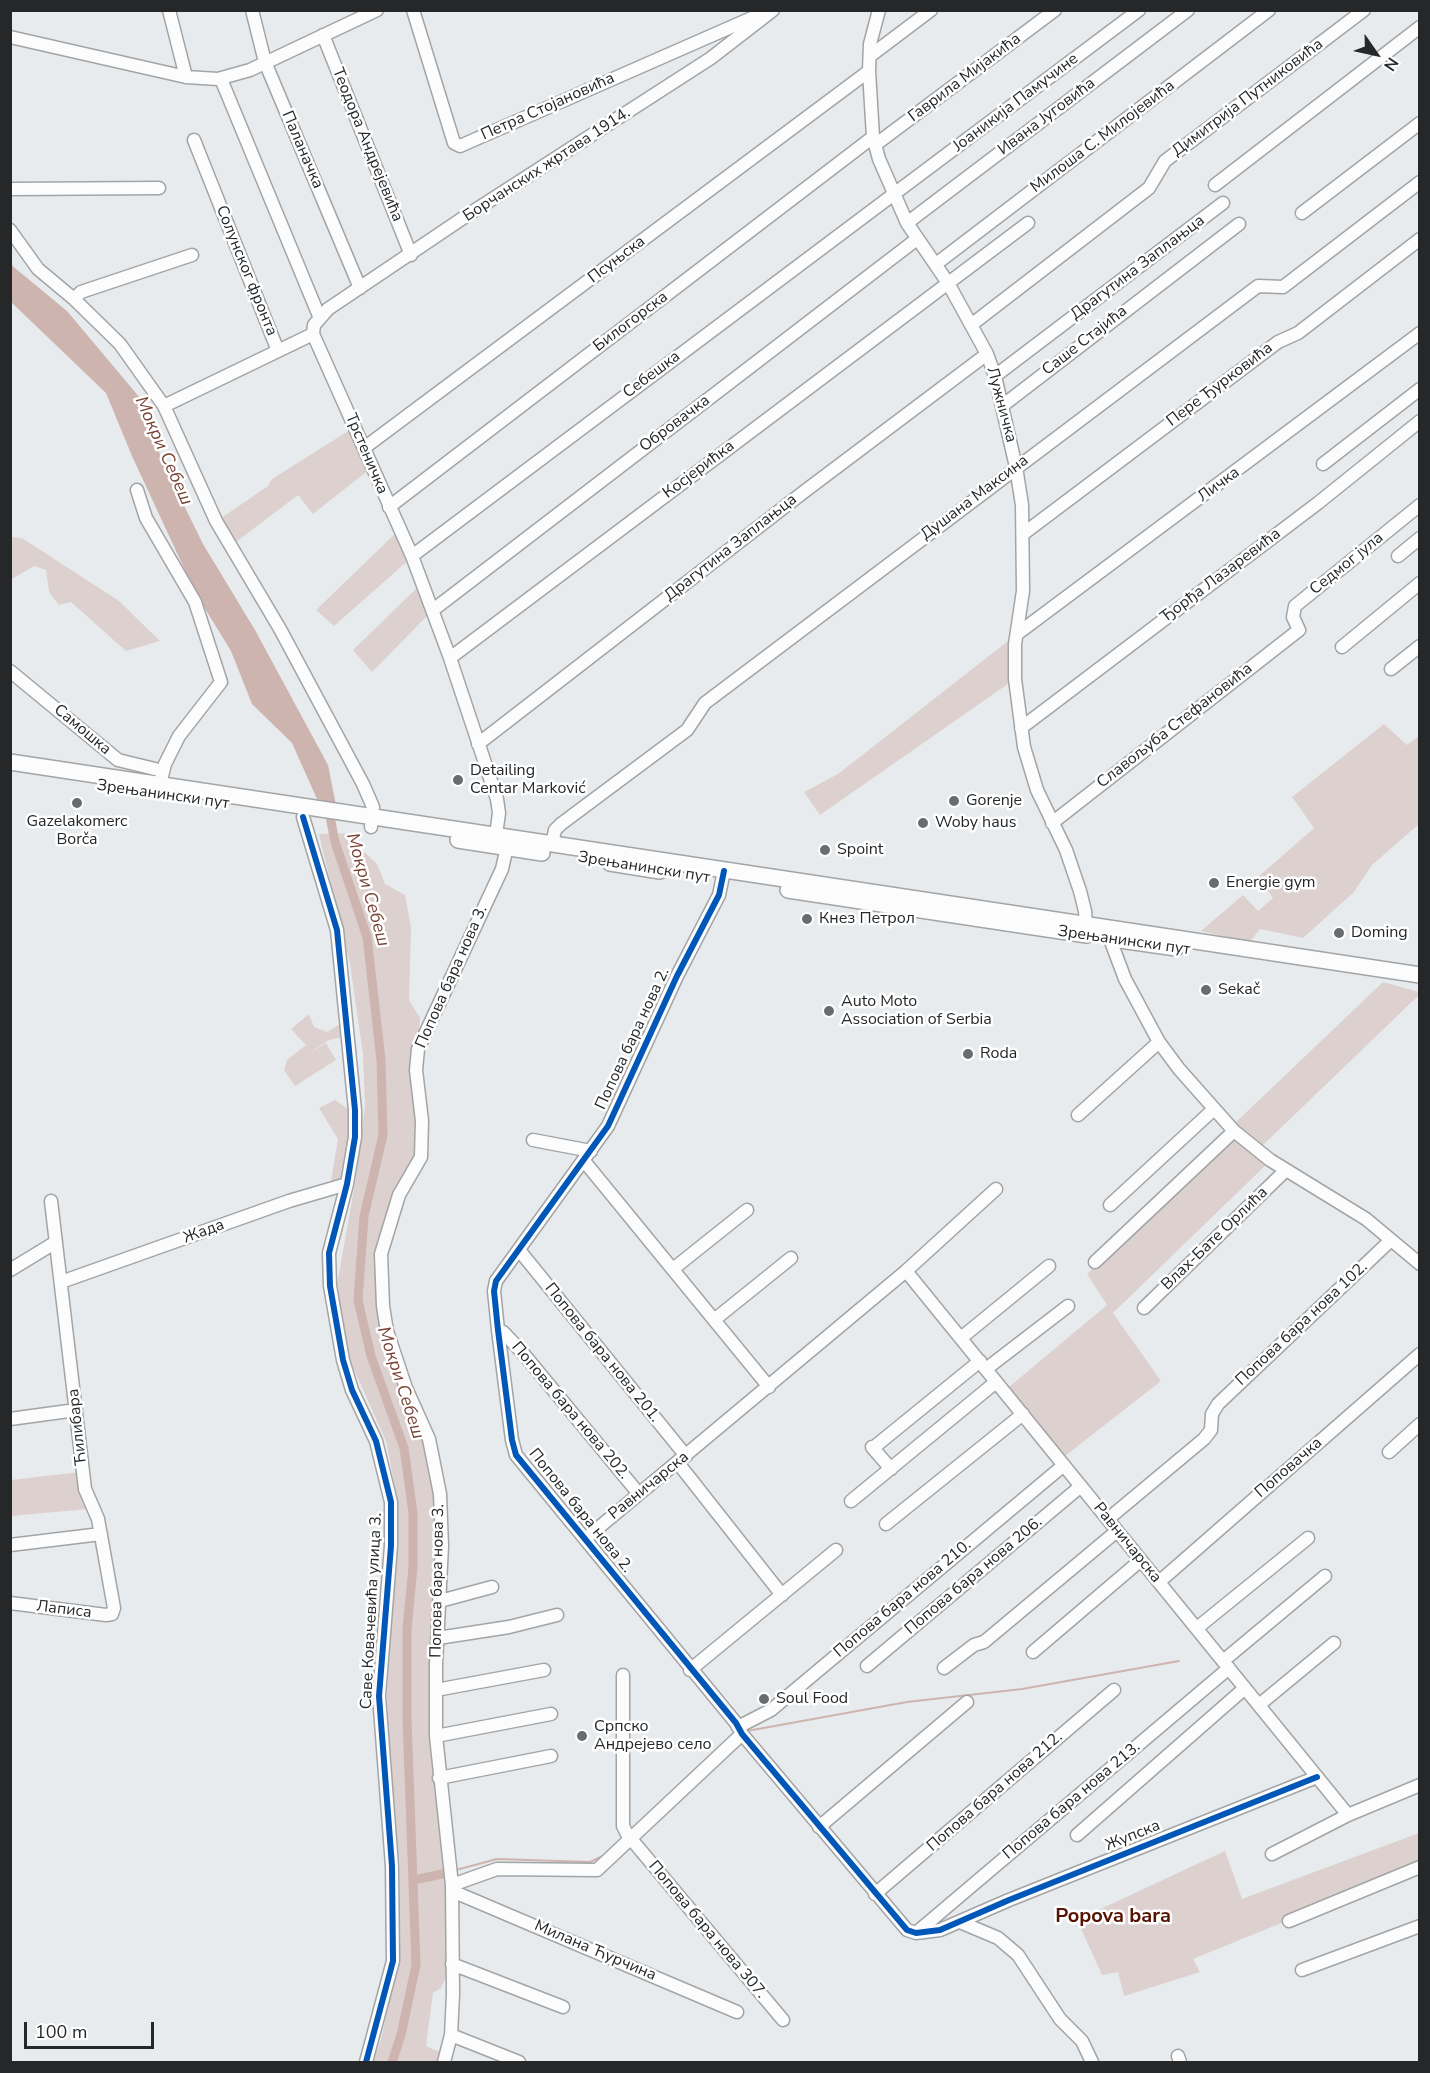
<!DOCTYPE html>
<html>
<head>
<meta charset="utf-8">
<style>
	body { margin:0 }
	#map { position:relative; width:1430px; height:2073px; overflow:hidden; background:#e8ebed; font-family:"Nunito Sans",sans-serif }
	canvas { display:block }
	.frame { position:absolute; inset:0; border:12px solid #252728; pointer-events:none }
	.north { position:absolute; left:1346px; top:24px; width:60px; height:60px; -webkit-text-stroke:4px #fff; paint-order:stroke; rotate:124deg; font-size:16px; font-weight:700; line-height:24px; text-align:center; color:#252728 }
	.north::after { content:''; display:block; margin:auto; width:21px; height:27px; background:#252728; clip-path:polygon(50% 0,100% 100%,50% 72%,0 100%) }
	.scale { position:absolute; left:24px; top:2022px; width:130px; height:27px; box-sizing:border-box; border:3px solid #252728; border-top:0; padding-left:8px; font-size:18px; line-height:21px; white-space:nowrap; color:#252728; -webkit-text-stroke:4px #fff; paint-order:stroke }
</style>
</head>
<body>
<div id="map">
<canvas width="1430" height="2073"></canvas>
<div class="frame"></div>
<div class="north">N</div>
<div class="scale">100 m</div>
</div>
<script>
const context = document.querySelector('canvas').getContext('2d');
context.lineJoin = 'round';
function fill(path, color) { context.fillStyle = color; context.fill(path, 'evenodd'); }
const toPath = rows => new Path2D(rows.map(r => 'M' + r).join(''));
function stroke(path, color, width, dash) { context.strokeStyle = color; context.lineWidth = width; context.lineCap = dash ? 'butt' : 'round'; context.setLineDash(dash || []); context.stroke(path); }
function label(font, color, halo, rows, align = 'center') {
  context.font = font + ' "Nunito Sans",sans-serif'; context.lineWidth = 5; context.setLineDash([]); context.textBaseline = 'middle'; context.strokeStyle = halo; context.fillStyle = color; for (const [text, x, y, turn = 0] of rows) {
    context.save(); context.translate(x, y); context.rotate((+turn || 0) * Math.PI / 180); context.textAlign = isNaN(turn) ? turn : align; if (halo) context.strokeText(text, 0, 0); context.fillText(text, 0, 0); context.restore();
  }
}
fill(toPath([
	[353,428,370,469,313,514,298,495,228,548,214,523,268,486,272,479],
	[398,531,411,558,334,626,316,610],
	[10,537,22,538,119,601,160,641,126,651,71,602,59,605,49,592,46,570,34,566,12,579],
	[421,584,431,612,372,672,353,650],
	[1017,634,1015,679,820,815,804,792,838,774],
	[1384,724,1407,745,1419,736,1419,824,1372,865,1353,893,1303,938,1260,929,1250,942,1201,931,1243,895,1258,911,1273,898,1258,877,1314,828,1292,797],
	[353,833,359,847,377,864,385,884,405,895,411,928,409,1000,420,1018,416,1070,422,1121,414,1173,381,1254,383,1306,437,1471,436,1664,452,1964,441,1988,433,1993,426,2046,447,2055,442,2062,373,2062,381,2040,397,1961,400,1913,400,1864,390,1783,387,1695,398,1503,386,1441,347,1354,337,1285,356,1178,365,1105,363,1054,350,964,319,834],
	[1383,982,1419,992,1419,995,1261,1147,1235,1123],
	[309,1014,314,1027,327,1032,340,1024,342,1037,329,1040,304,1057,326,1043,336,1060,295,1086,284,1070,287,1060,306,1045,291,1029],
	[335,1100,351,1111,352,1130,346,1178,331,1181,338,1139,319,1108],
	[1234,1135,1268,1163,1113,1313,1161,1381,1065,1456,1009,1387,1107,1305,1087,1274],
	[80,1472,88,1509,11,1516,11,1480],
	[1419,1833,1419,1867,1193,1959,1200,1972,1124,1996,1118,1972,1102,1975,1077,1920,1225,1851,1242,1899]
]), '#dcd1ce');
fill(toPath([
	[10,264,67,311,140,398,163,463,203,544,255,630,328,765,336,805,317,799,292,743,252,704,231,651,196,594,132,456,106,393,11,302]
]), '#cdb4ae');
stroke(toPath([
	[747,1731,907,1702,1022,1689,1179,1661],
	[688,1776,706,1760],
	[456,1870,497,1859,590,1862,603,1856]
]), '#cdb4ae', 2);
stroke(toPath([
	[328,806,335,842,367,937,381,1060,383,1135,364,1216,358,1300,371,1356,404,1448,413,1513,413,1567,407,1629,407,1719,416,1965,401,2035,392,2062],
	[414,1880,442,1874]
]), '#cdb4ae', 9);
const minor = toPath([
	[169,10,186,77],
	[252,10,265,62,360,288],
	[413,10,454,143,460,146,763,13],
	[879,10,870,44,869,71,873,137,879,159,907,223,948,283,987,354,995,376,1016,467,1022,505,1023,591,1015,644,1015,679,1024,747,1037,790,1066,850,1080,891,1085,911,1086,925],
	[323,35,411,255],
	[10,37,186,77,218,79,250,70,377,10],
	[870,56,931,10],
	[221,79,319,316],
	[194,140,278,351],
	[875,145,1055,10],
	[1215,185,1420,27],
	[10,189,159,188],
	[1302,213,1420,123],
	[907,223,1188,10],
	[10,230,38,269,74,299,120,344,164,406,216,521,280,629,363,784,373,807,371,827],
	[936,264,1269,10],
	[74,299,81,292,192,255],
	[971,325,1149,188,1165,161,1364,10],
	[995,376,1223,203],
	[164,406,313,334],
	[1002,406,1239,224],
	[364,448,869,71],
	[1323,464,1420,389],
	[137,490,146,518,195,602,221,682,179,736,165,764,160,784],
	[389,507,873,137],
	[1023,534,1278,342,1298,333,1420,239],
	[412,556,1139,10],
	[1398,556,1420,538],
	[433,610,917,239],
	[1017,634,1420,333],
	[1342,647,1420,583],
	[450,658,1028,223],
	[1391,669,1420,646],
	[10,671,118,760,163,771],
	[1021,728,1318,503,1420,421],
	[478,744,805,491,987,354],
	[303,817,337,930,355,1110,355,1137,347,1184,329,1253,330,1286,343,1360,352,1390,376,1441,391,1502,391,1546,379,1696,392,1866,393,1961,366,2062],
	[1052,823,1299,630,1293,617,1295,606,1420,505],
	[496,835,499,813,497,799,450,658,412,556,313,334,314,325,328,309,463,218,711,58,773,10],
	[552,844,555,830,561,824,687,730,705,703,1258,286,1283,287,1420,182],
	[724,871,719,895,677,976,608,1126,496,1281,494,1291,498,1330,512,1440,516,1455,736,1723,742,1734,907,1930,916,1933,940,1930,1009,1900,1317,1777],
	[1110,939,1125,979,1159,1042,1179,1069,1234,1131,1270,1160,1366,1219,1420,1264],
	[1078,1115,1159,1042],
	[533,1140,591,1151],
	[584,1161,769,1387],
	[1110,1205,1214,1109],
	[519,1250,686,1456],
	[1095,1262,1234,1131],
	[673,1269,747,1210],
	[10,1270,56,1242],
	[906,1271,1348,1815],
	[61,1282,289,1201,347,1184],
	[1144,1308,1286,1170],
	[714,1320,791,1258],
	[498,1330,503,1332,522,1352,639,1494],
	[961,1338,1049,1266],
	[986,1369,1068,1306],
	[10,1419,76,1410],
	[872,1447,891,1469],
	[873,1448,980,1361],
	[1389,1452,1420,1424],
	[678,1463,782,1595],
	[851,1501,996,1382],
	[1108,1519,1204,1439,1211,1430,1212,1414,1218,1404,1391,1240],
	[886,1524,1023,1414],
	[585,1539,906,1271,996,1189],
	[10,1545,101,1534],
	[1159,1582,1420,1354],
	[440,1601,492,1587],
	[10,1603,106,1615,112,1614,114,1608,98,1519,85,1489,51,1201],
	[1197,1628,1308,1538],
	[438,1638,509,1627,557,1615],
	[1033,1652,1141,1560],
	[1223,1661,1325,1576],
	[867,1666,1081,1486],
	[944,1668,974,1645,984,1642,1117,1531],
	[690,1670,836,1550],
	[623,1675,623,1826,630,1840],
	[436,1690,544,1670],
	[1259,1705,1334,1643],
	[738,1727,771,1710,1064,1465],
	[436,1736,551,1714],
	[439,1778,551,1756],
	[819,1827,967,1702],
	[1077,1835,1245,1688],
	[632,1840,783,2020],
	[1272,1854,1348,1815,1420,1785],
	[452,1885,497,1869,597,1870,742,1734],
	[452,1891,737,2012],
	[875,1894,1114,1690],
	[1289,1921,1420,1867],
	[960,1922,998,1938,1018,1955,1060,2019,1082,2041,1092,2062],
	[916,1933,1229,1668],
	[452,1964,563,2007],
	[1302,1970,1420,1926],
	[451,2035,519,2062],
	[1178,2056,1180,2062],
	[444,2062,451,2035,453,1994,452,1885,436,1736,436,1664,442,1546,440,1494,429,1439,406,1388,387,1331,383,1306,381,1254,399,1195,421,1157,422,1121,416,1070,418,1049,502,869,507,847]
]);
const major = toPath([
	[10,762,1420,975],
	[458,840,542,853],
	[610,863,660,871],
	[788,890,1087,935],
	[1120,940,1176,948]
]);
stroke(minor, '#a2a4a6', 15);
stroke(major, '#a2a4a6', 18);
stroke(minor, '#fcfcfc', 12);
stroke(major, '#fcfcfc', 15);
stroke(toPath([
	[303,817,337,930,355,1110,355,1137,347,1184,329,1253,330,1286,343,1360,352,1390,376,1441,391,1502,391,1546,379,1696,392,1866,393,1961,366,2062],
	[724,871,719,895,677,976,608,1126,496,1281,494,1291,498,1330,512,1440,516,1455,736,1723,742,1734,907,1930,916,1933,940,1930,1009,1900,1317,1777]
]), '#0057b8', 6);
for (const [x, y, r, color] of [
	[458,780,6,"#696c6d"],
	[954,801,6,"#696c6d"],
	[77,803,6,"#696c6d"],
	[923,823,6,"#696c6d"],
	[825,850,6,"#696c6d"],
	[1214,883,6,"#696c6d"],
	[807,919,6,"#696c6d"],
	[1339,933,6,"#696c6d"],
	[1206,990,6,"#696c6d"],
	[829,1011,6,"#696c6d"],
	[968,1054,6,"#696c6d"],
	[764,1699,6,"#696c6d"],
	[582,1736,6,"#696c6d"]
]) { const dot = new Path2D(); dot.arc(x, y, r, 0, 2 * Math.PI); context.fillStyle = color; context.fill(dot); stroke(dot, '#fff', 2); }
label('16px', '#252728', '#fff', [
	["Гаврила Мијакића",965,78,-37],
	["Димитрија Путниковића",1248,98,-37],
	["Јоаникија Памучине",1016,103,-37],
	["Петра Стојановића",548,107,-24],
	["Ивана Југовића",1047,117,-37],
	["Милоша С. Милојевића",1103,137,-37],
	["Теодора Андрејевића",367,145,68],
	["Паланачка",302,150,67],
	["Борчанских жртава 1914.",547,165,-33],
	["Псуњска",617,260,-37],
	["Драгутина Заплањца",1138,268,-37],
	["Солунског фронта",246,271,68],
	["Билогорска",631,322,-37],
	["Саше Стајића",1085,341,-38],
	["Себешка",652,375,-37],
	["Пере Ђурковића",1220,385,-37],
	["Лужничка",1001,405,75],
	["Обровачка",675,424,-37],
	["Трстеничка",366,454,67],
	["Косјерићка",699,470,-37],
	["Личка",1219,485,-36],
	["Душана Максина",975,498,-37],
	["Драгутина Заплањца",731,548,-38],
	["Седмог јула",1347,564,-39],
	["Ђорђа Лазаревића",1221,576,-37],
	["Славољуба Стефановића",1175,726,-38],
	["Самошка",82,730,40],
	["Зрењанински пут",163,795,8],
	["Зрењанински пут",644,868,9],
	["Зрењанински пут",1124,941,8],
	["Попова бара нова 3.",452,977,-66],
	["Попова бара нова 2.",633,1039,-65],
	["Жада",204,1232,-20],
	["Влах-Бате Орлића",1215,1239,-44],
	["Попова бара нова 102.",1302,1324,-43],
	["Попова бара нова 201.",602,1353,51],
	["Попова бара нова 202.",570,1411,50],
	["Ћилибара",78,1427,-96],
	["Поповачка",1289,1468,-41],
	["Равничарска",649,1486,-39],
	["Попова бара нова 2.",580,1511,51],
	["Равничарска",1127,1543,51],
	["Попова бара нова 206.",974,1576,-40],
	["Попова бара нова 3.",438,1581,-89],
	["Попова бара нова 210.",903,1599,-40],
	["Лаписа",64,1610,7],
	["Саве Ковачевића улица 3.",372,1611,-87],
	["Попова бара нова 212.",995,1792,-41],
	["Попова бара нова 213.",1072,1801,-40],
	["Жупска",1133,1836,-22],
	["Попова бара нова 307.",707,1930,50],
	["Милана Ћурчина",595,1951,23]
]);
label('16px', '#252728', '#fff', [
	["Detailing",470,771],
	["Centar Marković",470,789],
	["Gorenje",966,801],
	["Gazelakomerc",77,822,"center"],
	["Borča",77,840,"center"],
	["Woby haus",935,823],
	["Spoint",837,850],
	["Energie gym",1226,883],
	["Кнез Петрол",819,919],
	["Doming",1351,933],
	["Sekač",1218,990],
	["Auto Moto",841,1002],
	["Association of Serbia",841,1020],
	["Roda",980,1054],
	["Soul Food",776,1699],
	["Српско",594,1727],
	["Андрејево село",594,1745]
], 'left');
label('italic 18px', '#794436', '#fff', [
	["Мокри Себеш",163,451,66],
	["Мокри Себеш",367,890,74],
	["Мокри Себеш",400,1383,72]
]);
label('bold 20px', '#551302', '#fff', [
	["Popova bara",1113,1917]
]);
</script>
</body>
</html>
